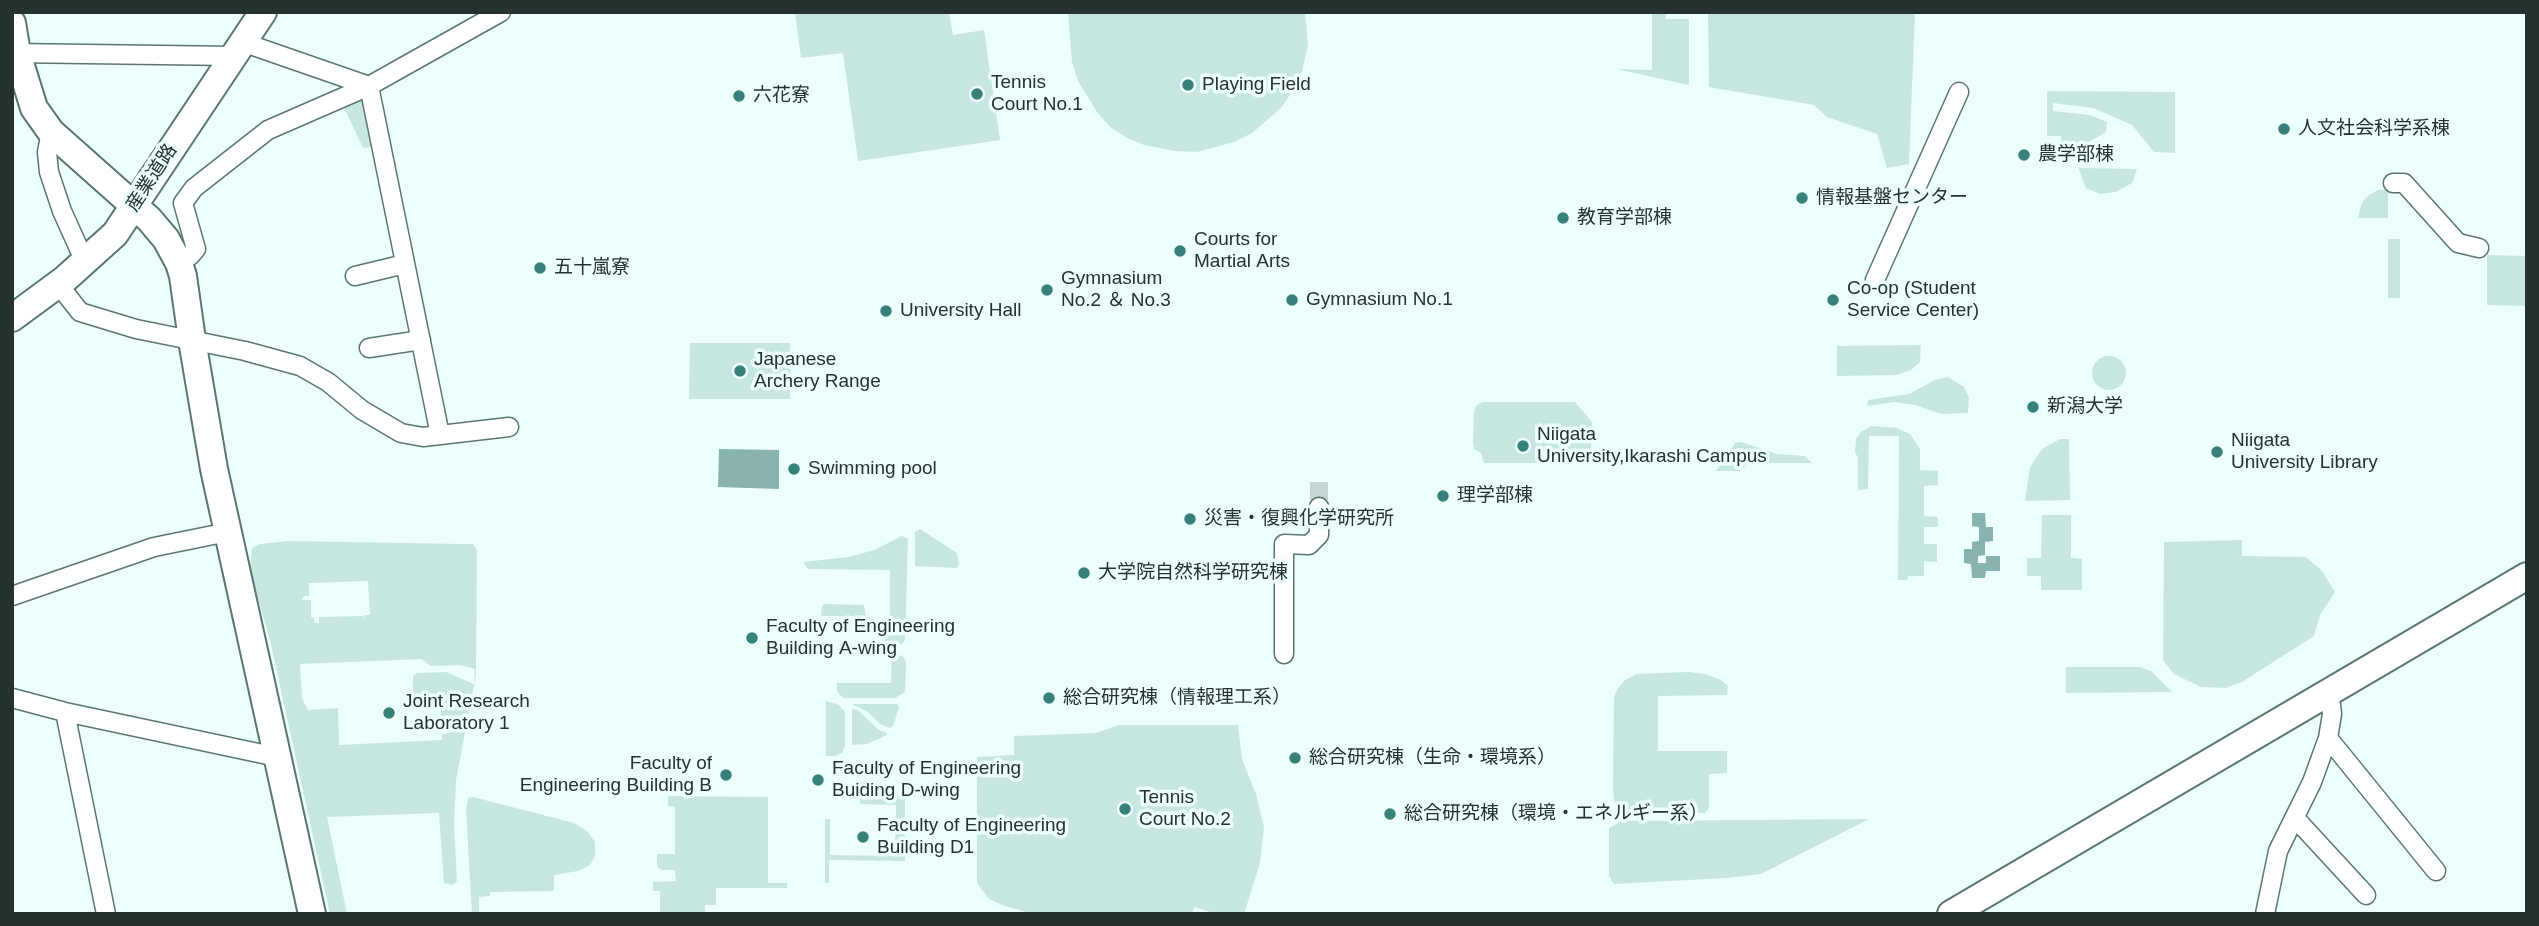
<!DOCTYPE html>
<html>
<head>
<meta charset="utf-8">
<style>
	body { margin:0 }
	#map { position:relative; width:2539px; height:926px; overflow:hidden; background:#edfffd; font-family:Helvetica,sans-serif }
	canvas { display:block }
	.frame { position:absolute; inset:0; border:14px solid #263230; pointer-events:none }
</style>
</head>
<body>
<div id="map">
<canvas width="2539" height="926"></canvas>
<div class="frame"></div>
</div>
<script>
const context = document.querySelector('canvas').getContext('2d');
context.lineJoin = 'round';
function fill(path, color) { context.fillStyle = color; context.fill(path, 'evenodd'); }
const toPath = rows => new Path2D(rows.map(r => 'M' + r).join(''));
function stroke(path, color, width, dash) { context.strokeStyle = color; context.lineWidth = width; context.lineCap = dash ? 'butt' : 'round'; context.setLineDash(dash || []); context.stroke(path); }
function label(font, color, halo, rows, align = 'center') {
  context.font = font + ' Helvetica,"Noto Sans JP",sans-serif'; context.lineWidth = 7; context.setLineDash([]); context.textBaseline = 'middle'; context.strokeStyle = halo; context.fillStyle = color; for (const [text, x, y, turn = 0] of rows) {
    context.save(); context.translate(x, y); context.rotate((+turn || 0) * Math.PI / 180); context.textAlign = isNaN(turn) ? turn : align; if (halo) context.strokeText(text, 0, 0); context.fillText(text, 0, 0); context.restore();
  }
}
fill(toPath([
	[795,12,949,12,953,35,984,30,1000,140,858,161,843,53,801,58],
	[1068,12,1305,12,1308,45,1300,80,1294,89,1281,108,1252,133,1234,142,1197,152,1175,151,1144,145,1129,139,1110,127,1097,112,1078,81,1072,62],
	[1652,12,1666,12,1666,19,1689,19,1689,85,1616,69,1652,70],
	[1708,12,1915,12,1909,164,1887,168,1877,134,1827,117,1814,105,1709,87],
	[2047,91,2175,92,2175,153,2154,152,2132,125,2093,108,2053,103,2053,111,2090,115,2107,122,2106,132,2077,149,2074,155,2062,155,2061,136,2047,136],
	[363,92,378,146,363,148,341,101],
	[2078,167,2081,168,2137,169,2132,183,2116,192,2100,194,2086,188],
	[2378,190,2388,190,2388,218,2358,218,2362,202,2369,195],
	[2388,239,2400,239,2400,298,2388,298],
	[2487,255,2527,256,2527,306,2487,305],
	[690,343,790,343,790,399,689,399],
	[1921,345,1920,362,1911,370,1896,375,1837,376,1837,346],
	'2092 373a17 17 0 1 1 34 0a17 17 0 1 1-34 0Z',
	[1948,377,1964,387,1969,398,1968,413,1941,414,1915,405,1894,402,1867,406,1868,400,1909,394,1935,380],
	[1482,402,1575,402,1592,422,1591,453,1584,456,1580,463,1484,463,1481,453,1474,449,1473,442,1474,411,1476,406],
	[1872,426,1897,428,1910,434,1920,449,1920,470,1938,471,1938,485,1924,486,1924,516,1938,517,1938,527,1924,527,1924,544,1937,544,1937,562,1924,561,1924,576,1908,576,1907,580,1898,580,1899,436,1869,436,1868,489,1858,490,1858,458,1855,452,1856,439,1861,432],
	[2060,439,2069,439,2070,500,2025,501,2030,467,2042,449],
	[1741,442,1777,454,1805,456,1812,463,1749,463,1739,471,1716,471,1735,443],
	[2042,515,2071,515,2071,558,2082,559,2082,590,2041,590,2041,576,2027,576,2027,558,2041,558],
	[920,529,957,553,959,564,957,568,915,566,915,532],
	[902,536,908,539,905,640,902,644,892,644,892,641,886,641,886,616,890,616,890,570,808,569,803,562,849,557,874,550],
	[2242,540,2242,556,2306,557,2322,571,2335,592,2320,615,2314,636,2242,682,2226,688,2201,687,2174,674,2163,660,2164,542],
	[289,541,463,544,473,544,477,550,476,675,456,780,454,825,457,881,453,885,444,883,439,813,327,817,347,914,330,914,270,640,250,571,252,548,260,544],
	[368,581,370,615,365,615,365,619,364,616,319,617,319,623,315,623,314,618,311,617,311,600,302,600,304,596,309,596,309,583],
	[422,659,430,666,460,665,475,669,474,684,446,672,417,673,413,676,413,706,440,704,441,718,448,719,449,731,447,734,442,734,442,740,339,745,338,708,308,710,302,698,300,664],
	[824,604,864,605,866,616,821,616,822,606],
	[892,654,903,656,906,662,905,691,902,694,895,698,844,698,839,694,837,690,837,683,891,683],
	[2066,667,2140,667,2151,671,2172,692,2066,693],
	[1688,672,1705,674,1721,680,1728,686,1727,695,1658,696,1658,751,1727,751,1727,773,1709,774,1709,808,1705,813,1622,812,1615,807,1613,789,1614,697,1618,688,1625,680,1637,674],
	[826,701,839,705,845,712,845,745,842,753,835,756,826,756],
	[852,704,897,704,899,707,893,726,890,728,880,724,868,712],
	[852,709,858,710,879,730,887,733,887,735,867,744,852,745],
	[1119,725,1238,725,1242,759,1256,794,1264,827,1260,863,1244,914,1217,914,1194,907,1192,914,1033,914,1002,905,989,899,977,883,977,757,1014,755,1014,736,1096,733],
	[860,795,905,795,905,861,829,860,829,883,825,883,825,819,830,819,830,855,895,856,896,805,860,804],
	[668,796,768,797,768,883,787,883,787,888,716,888,716,905,705,905,705,913,660,913,660,891,653,891,653,882,676,881,675,870,662,870,657,867,657,854,675,854,675,807,668,806],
	[473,797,574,823,587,831,595,842,595,856,590,865,578,871,554,875,554,891,490,892,490,896,479,897,479,914,472,914,466,810,468,798],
	[1869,819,1761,874,1726,878,1614,884,1609,876,1609,828,1622,821]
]), '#c7e6e2');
fill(toPath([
	[719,449,779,450,779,489,718,487],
	[1972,513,1985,513,1986,527,1993,527,1993,541,1985,542,1985,555,1978,556,1978,563,1986,563,1986,556,2000,556,2000,571,1986,571,1985,578,1972,578,1971,564,1964,563,1964,549,1972,549,1972,542,1979,541,1979,527,1972,526]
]), '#89b3af');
stroke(toPath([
	[1319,482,1319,507]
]), '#c5d6d4', 18, [18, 9]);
const street = toPath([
	[242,42,369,86,440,435],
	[12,53,233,56],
	[51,132,47,152,49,172,62,211,85,262],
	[2393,183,2404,183,2458,243,2479,248],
	[177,258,190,256,196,249,183,203,194,188,268,130,369,86,501,12],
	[355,276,405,264],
	[1875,280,1959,92],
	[58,284,80,312,136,329,245,351,300,366,328,382,362,410,401,433,423,437,509,427],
	[369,348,421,340],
	[12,596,154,547,228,532],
	[1284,654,1284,544,1309,545,1319,535,1319,507],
	[12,698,65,712],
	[2328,738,2436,871],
	[2295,818,2366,895],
	[106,914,65,712,277,757],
	[2265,914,2278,851,2312,782,2328,738,2332,714,2331,705,2325,695]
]);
const secondary = toPath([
	[12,23,17,53,34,108,51,132,149,219,166,239,179,263,183,276,192,340,214,469,312,914],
	[12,318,65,279,115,234,263,12],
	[1951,914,2527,576]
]);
stroke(street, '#5a7572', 21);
stroke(secondary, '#5a7572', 30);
stroke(street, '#fff', 18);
stroke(secondary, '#fff', 26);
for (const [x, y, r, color] of [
	[1188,85,7,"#38807a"],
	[977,94,7,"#38807a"],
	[739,96,7,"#38807a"],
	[2284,129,7,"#38807a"],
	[2024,155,7,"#38807a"],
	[1802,198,7,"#38807a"],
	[1563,218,7,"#38807a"],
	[1180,251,7,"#38807a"],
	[540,268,7,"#38807a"],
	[1047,290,7,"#38807a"],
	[1292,300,7,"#38807a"],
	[1833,300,7,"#38807a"],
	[886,311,7,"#38807a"],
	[740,371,7,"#38807a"],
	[2033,407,7,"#38807a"],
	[1523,446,7,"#38807a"],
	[2217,452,7,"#38807a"],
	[794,469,7,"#38807a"],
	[1443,496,7,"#38807a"],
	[1190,519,7,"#38807a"],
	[1084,573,7,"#38807a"],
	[752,638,7,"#38807a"],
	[1049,698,7,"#38807a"],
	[389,713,7,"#38807a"],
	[1295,758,7,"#38807a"],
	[726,775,7,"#38807a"],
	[818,780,7,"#38807a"],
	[1125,809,7,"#38807a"],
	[1390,814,7,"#38807a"],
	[863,837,7,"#38807a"]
]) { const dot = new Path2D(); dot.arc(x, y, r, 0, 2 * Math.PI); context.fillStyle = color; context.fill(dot); stroke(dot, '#edfffd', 2.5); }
label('19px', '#263230', '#edfffd', [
	["Tennis",991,83],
	["Court No.1",991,105],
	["Playing Field",1202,85],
	["六花寮",753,96],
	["人文社会科学系棟",2298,129],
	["農学部棟",2038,155],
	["情報基盤センター",1816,198],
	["教育学部棟",1577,218],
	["Courts for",1194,240],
	["Martial Arts",1194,262],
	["五十嵐寮",554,268],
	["Gymnasium",1061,279],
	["No.2 ＆ No.3",1061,301],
	["Co-op (Student",1847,289],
	["Service Center)",1847,311],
	["Gymnasium No.1",1306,300],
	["University Hall",900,311],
	["Japanese",754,360],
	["Archery Range",754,382],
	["新潟大学",2047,407],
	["Niigata",1537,435],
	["University,Ikarashi Campus",1537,457],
	["Niigata",2231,441],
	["University Library",2231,463],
	["Swimming pool",808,469],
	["理学部棟",1457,496],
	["災害・復興化学研究所",1204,519],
	["大学院自然科学研究棟",1098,573],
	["Faculty of Engineering",766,627],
	["Building A-wing",766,649],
	["総合研究棟（情報理工系）",1063,698],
	["Joint Research",403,702],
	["Laboratory 1",403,724],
	["総合研究棟（生命・環境系）",1309,758],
	["Faculty of",712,764,"right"],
	["Engineering Building B",712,786,"right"],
	["Faculty of Engineering",832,769],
	["Buiding D-wing",832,791],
	["Tennis",1139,798],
	["Court No.2",1139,820],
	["総合研究棟（環境・エネルギー系）",1404,814],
	["Faculty of Engineering",877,826],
	["Building D1",877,848]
], 'left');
label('19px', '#263230', '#edfffd', [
	["産業道路",152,178,-57]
]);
</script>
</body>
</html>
